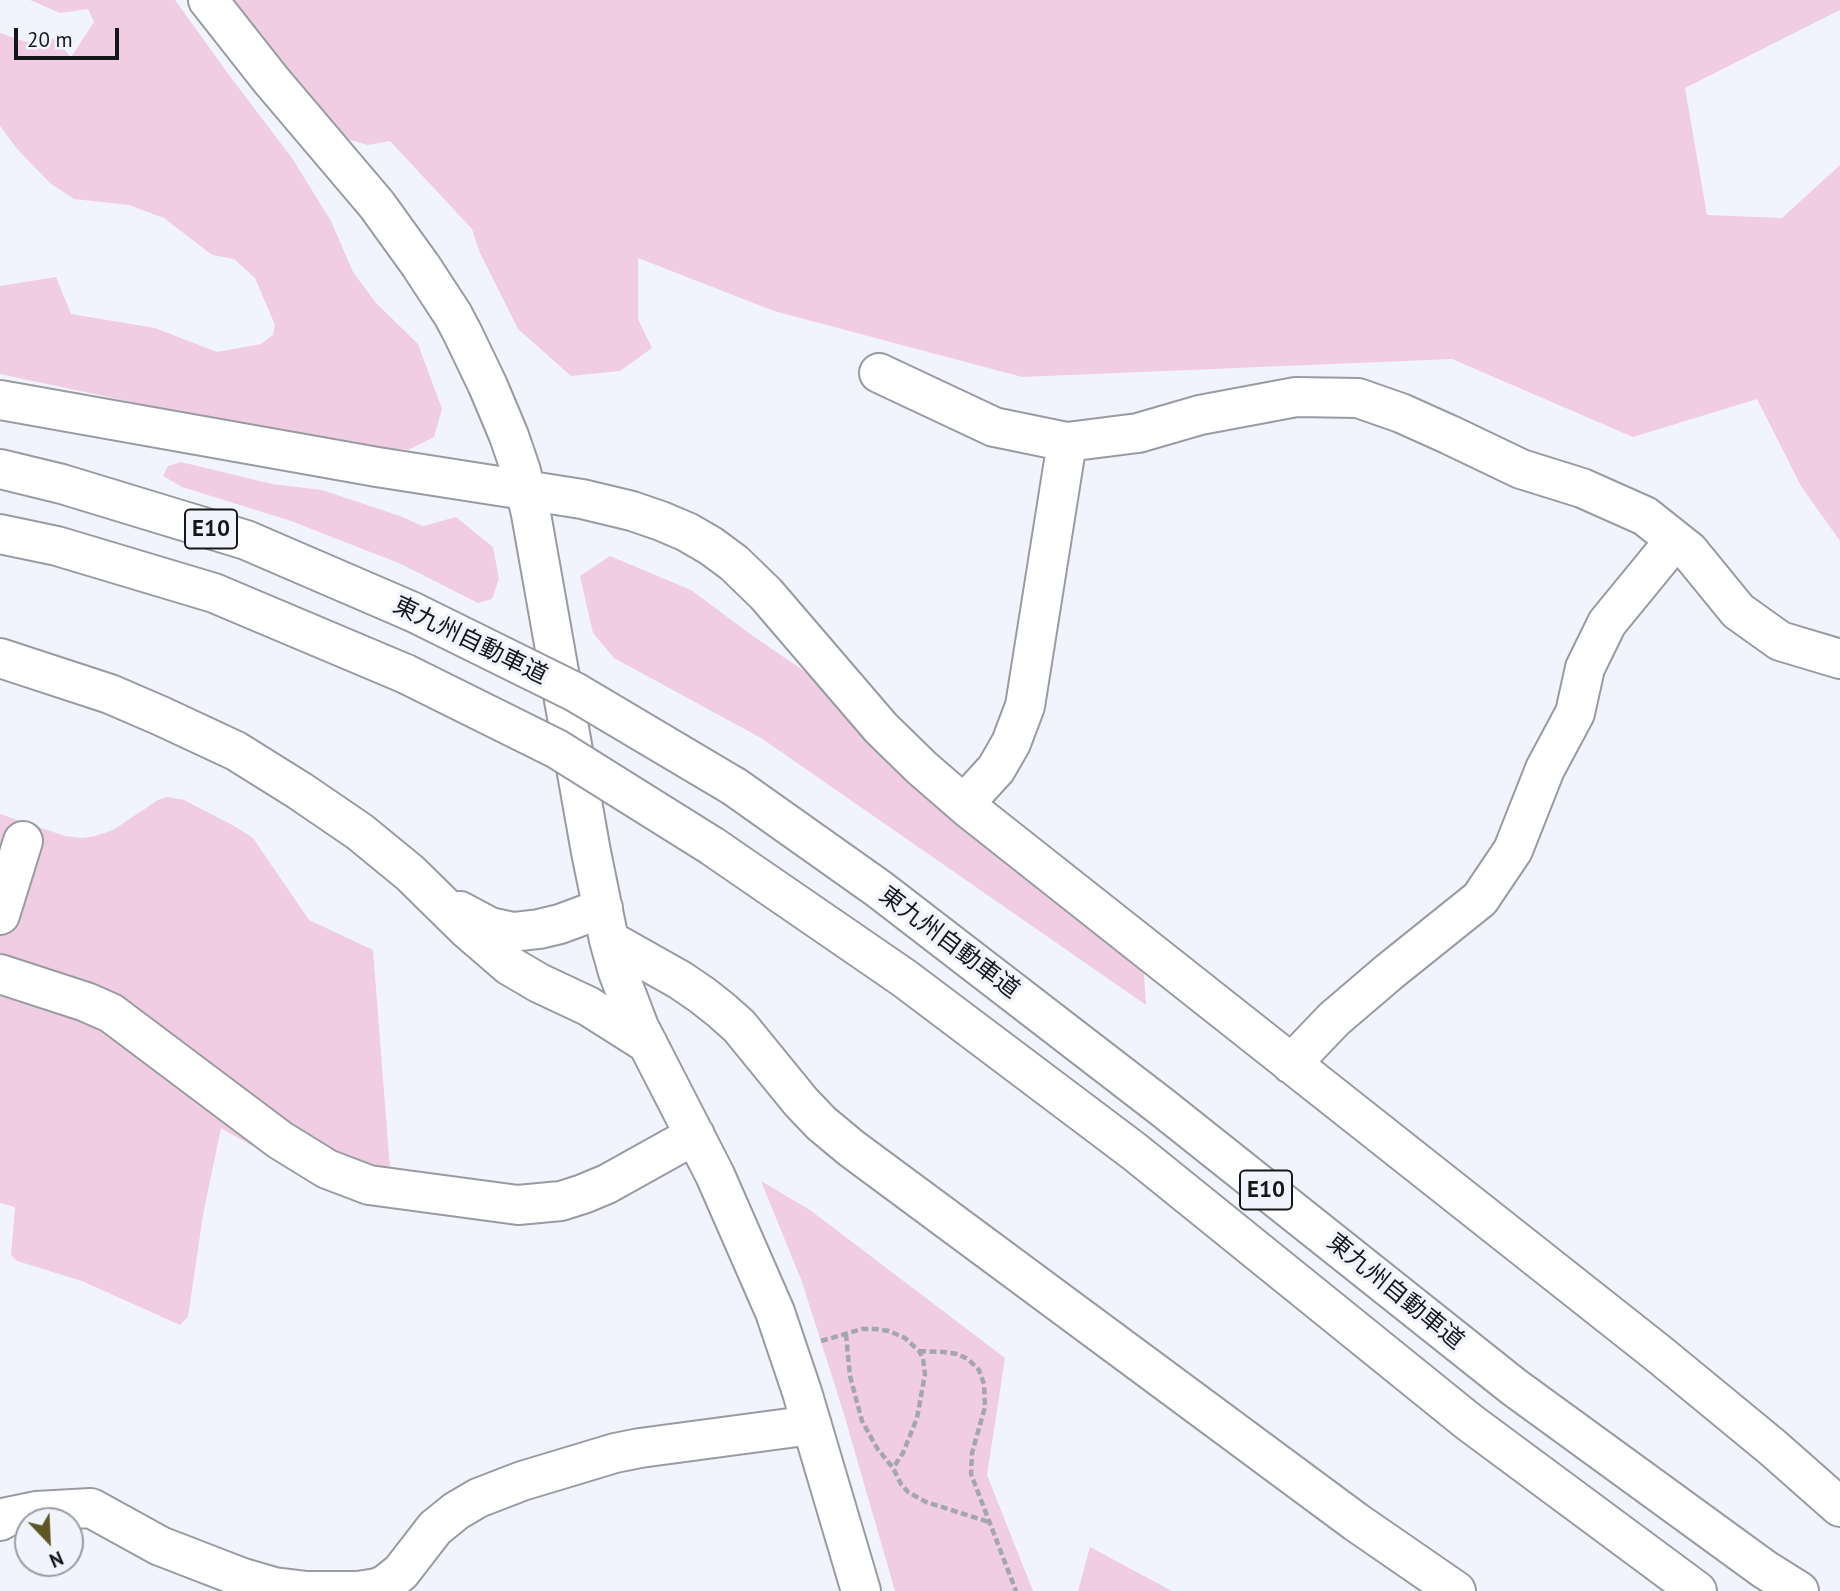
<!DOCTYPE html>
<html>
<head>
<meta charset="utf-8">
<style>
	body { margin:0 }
	#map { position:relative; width:1840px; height:1591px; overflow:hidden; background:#f2f4fd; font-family:"PT Sans",sans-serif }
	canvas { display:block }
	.north { position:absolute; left:14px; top:1507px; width:70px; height:70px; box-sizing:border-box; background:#f2f4fd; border:2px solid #9a9ca2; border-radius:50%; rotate:157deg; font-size:19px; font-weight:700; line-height:28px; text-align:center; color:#161719 }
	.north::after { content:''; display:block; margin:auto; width:24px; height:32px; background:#5d5723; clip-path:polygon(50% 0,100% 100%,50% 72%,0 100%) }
	.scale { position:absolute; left:14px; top:28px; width:105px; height:32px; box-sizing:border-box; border:4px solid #161719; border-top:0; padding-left:9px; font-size:21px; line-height:24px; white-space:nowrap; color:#161719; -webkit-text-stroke:5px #f2f4fd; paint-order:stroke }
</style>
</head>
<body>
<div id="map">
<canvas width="1840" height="1591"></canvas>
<div class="north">N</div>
<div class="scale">20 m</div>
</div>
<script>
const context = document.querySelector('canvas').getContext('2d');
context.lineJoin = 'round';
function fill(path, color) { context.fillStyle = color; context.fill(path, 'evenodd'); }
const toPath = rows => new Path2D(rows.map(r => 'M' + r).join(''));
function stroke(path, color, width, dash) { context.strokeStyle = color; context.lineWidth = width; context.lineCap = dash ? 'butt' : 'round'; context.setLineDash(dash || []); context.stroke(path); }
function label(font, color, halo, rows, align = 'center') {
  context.font = font + ' "PT Sans","Noto Sans JP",sans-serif'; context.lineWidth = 7; context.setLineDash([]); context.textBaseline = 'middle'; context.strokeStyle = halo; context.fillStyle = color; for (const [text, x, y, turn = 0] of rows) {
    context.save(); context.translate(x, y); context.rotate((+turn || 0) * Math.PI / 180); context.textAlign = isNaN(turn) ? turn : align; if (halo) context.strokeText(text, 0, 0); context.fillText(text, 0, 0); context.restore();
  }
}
fill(toPath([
	[30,0,175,0,229,75,292,158,331,221,353,272,376,303,418,344,442,409,434,437,408,450,335,445,0,374,0,286,56,277,71,314,155,328,217,352,261,344,273,335,275,325,255,278,234,259,212,255,164,218,129,205,74,199,50,183,18,150,0,126,0,33,26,42,55,39,71,57,94,22,88,9,60,13],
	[229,0,1840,0,1840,10,1685,88,1707,215,1782,218,1840,165,1840,541,1801,486,1757,399,1633,437,1452,359,1022,377,774,311,638,258,638,319,652,348,620,371,571,376,518,329,480,253,472,229,390,141,368,145,347,139],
	[181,462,272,484,322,490,400,516,423,526,456,517,493,547,499,579,492,599,478,603,401,564,291,521,182,487,163,476,168,466],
	[610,556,691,590,753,636,813,677,1143,961,1146,1005,761,738,614,658,593,633,580,576],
	[167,797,184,800,236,827,253,838,309,920,373,950,391,1182,377,1205,327,1189,221,1128,203,1215,188,1317,180,1325,82,1281,17,1261,11,1255,15,1207,0,1203,0,814,65,836,83,838,95,836,113,830,158,800],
	[761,1181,810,1210,1005,1358,987,1475,1033,1591,895,1591,843,1411,802,1282],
	[1090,1547,1172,1591,1078,1591]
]), '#f0cde3');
const minor = toPath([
	[208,0,271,80,377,205,421,266,453,315,463,334,488,386,509,436,521,471,531,514,591,852,609,940,618,972,639,1027,715,1175,775,1312,802,1392,861,1591],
	[879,373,994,427,1067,442,1138,433,1200,415,1296,397,1358,398,1401,413,1450,435,1521,469,1582,488,1645,516,1689,551,1738,611,1780,641,1840,659],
	[0,400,377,467,582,499,632,511,661,521,687,532,711,546,734,563,766,594,881,728,922,768,967,807,1659,1354,1772,1447,1840,1507],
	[0,658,110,694,161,716,236,751,300,791,360,832,410,873,466,928,510,966,539,983,588,1006,648,1044],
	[964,804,996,769,1011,743,1025,706,1067,442],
	[460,911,490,927,513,932,539,929,560,924,603,908],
	[0,915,23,841],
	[609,940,680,980,702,995,721,1010,739,1026,801,1102,821,1123,851,1148,1356,1522,1456,1591],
	[0,974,86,1002,111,1013,280,1140,327,1169,369,1185,518,1205,561,1201,583,1194,607,1184,695,1135],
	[1291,1064,1334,1019,1389,972,1480,899,1513,850,1545,769,1575,713,1585,668,1607,623,1675,540],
	[0,1521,7,1517,36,1511,91,1508,160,1546,243,1578,274,1587,307,1591],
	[310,1591,358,1591,377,1588,386,1584,401,1572,435,1528,456,1511,478,1498,522,1481,615,1453,640,1448,812,1425]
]);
const highway = toPath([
	[0,469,62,484,246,540,413,612],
	[0,534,57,546,214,593,406,674],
	[735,787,879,889,1162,1107,1514,1387,1764,1569,1799,1591],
	[712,846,904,978,1135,1152,1469,1422,1697,1591]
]);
stroke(minor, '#989ba2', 42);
stroke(highway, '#989ba2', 42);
stroke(toPath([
	[846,1334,850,1376,862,1421,877,1448,893,1468,901,1484,908,1492,926,1502,989,1522],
	[821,1341,862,1329,876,1329,889,1331,905,1338,919,1351,923,1358,925,1374,917,1418,903,1453,893,1468],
	[919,1351,943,1352,957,1354,968,1359,979,1370,984,1384,985,1407,972,1453,971,1474,1016,1591]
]), '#a5a6ad', 4.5, [7, 3.5]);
stroke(minor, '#fff', 38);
stroke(highway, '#fff', 38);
const highwayBridge = toPath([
	[413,612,575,692,735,787],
	[406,674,557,749,712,846]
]);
stroke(highwayBridge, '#989ba2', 42, []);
stroke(highwayBridge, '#fff', 38);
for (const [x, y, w] of [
	[211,529,52],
	[1266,1190,52]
]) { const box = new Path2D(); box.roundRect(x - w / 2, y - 19.5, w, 39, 5); context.fillStyle = '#f2f4fd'; context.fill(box); stroke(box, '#161719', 2); }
label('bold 23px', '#161719', null, [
	["E10",211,529],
	["E10",1266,1190]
]);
label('24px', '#161719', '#f2f4fd', [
	["東九州自動車道",470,641,26],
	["東九州自動車道",949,943,37],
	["東九州自動車道",1395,1292,39]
]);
</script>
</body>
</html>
